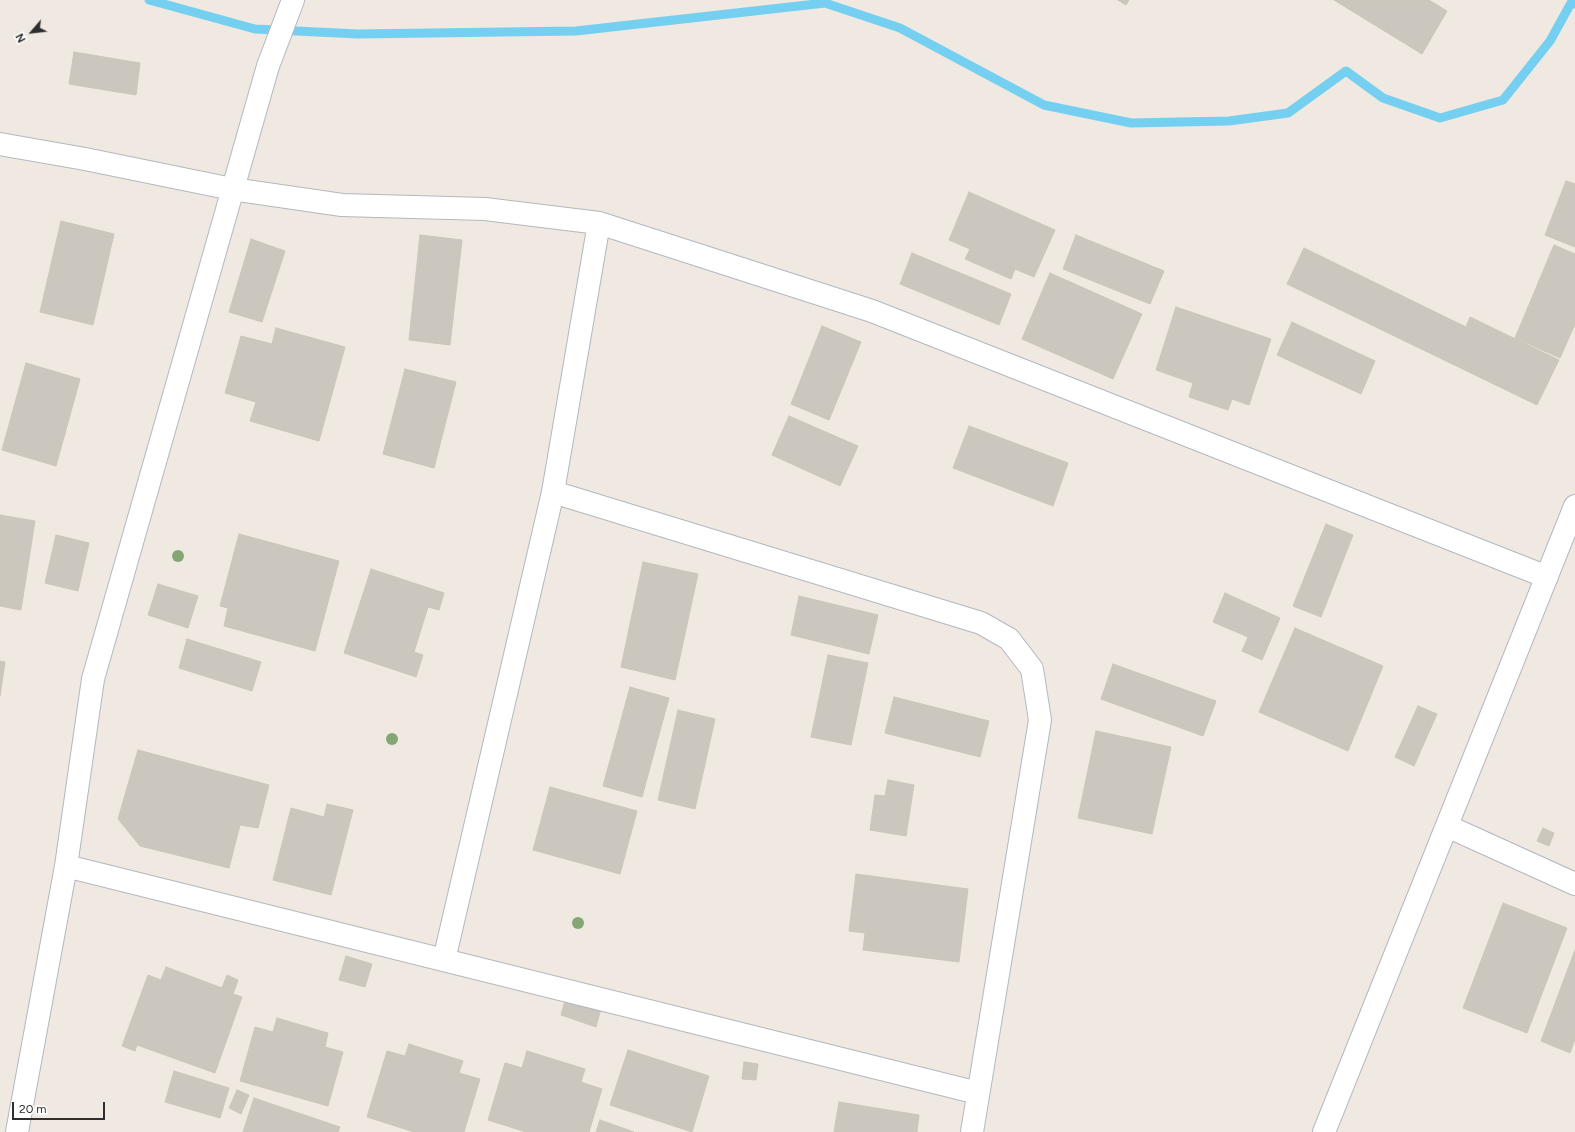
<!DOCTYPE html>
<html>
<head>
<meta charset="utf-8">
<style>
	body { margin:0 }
	#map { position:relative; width:1575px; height:1132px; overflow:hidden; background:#efe9e1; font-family:Figtree,sans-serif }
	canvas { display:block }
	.north { position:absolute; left:12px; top:12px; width:40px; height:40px; -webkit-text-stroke:3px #fff; paint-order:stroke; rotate:242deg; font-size:11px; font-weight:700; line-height:16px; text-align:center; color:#2e2e2e }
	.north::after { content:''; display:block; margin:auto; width:14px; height:18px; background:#2e2e2e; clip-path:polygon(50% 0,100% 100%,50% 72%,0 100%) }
	.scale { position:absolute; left:12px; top:1102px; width:93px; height:18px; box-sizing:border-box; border:2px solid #2e2e2e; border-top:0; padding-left:5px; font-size:12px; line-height:14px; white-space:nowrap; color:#2e2e2e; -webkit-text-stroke:3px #fff; paint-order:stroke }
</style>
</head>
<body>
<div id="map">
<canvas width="1575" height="1132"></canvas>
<div class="north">N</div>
<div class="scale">20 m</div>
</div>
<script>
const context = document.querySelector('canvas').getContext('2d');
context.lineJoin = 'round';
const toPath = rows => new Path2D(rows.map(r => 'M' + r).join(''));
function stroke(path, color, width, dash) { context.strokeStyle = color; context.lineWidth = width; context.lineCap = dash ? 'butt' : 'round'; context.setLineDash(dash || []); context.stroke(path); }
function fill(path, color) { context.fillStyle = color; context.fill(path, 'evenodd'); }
stroke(toPath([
	[149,0,255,29,358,34,576,31,825,3,900,28,1044,105,1131,123,1229,121,1288,113,1346,71,1383,98,1440,118,1503,100,1550,41,1571,3,1575,4]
]), '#75cff0', 9);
const building = toPath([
	[1118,0,1129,0,1126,5,1118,0],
	[1334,0,1429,0,1447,11,1422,54,1334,0],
	[74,52,140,63,136,95,69,84,74,52],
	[1566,181,1575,184,1575,247,1545,235,1566,181],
	[969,192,1055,230,1034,277,1015,269,1011,279,965,259,970,249,949,240,969,192],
	[61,221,114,234,93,325,40,312,61,221],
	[420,235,462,240,450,345,409,340,420,235],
	[1076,235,1164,271,1150,304,1063,269,1076,235],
	[251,239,285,251,262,322,229,312,251,239],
	[1554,245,1575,254,1575,324,1560,358,1515,338,1554,245],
	[1304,248,1466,327,1470,317,1559,360,1537,405,1287,284,1304,248],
	[912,253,1011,294,999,325,900,284,912,253],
	[1050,273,1142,314,1113,379,1022,339,1050,273],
	[1176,307,1271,339,1249,405,1232,399,1228,410,1189,397,1193,383,1156,370,1176,307],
	[1292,322,1375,361,1361,394,1277,355,1292,322],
	[822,326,861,342,829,420,791,404,822,326],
	[276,328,345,347,319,441,250,421,256,402,225,393,241,336,272,344,276,328],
	[26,363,80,379,56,466,2,450,26,363],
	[405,369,456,382,434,468,383,454,405,369],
	[789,416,858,446,840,486,772,455,789,416],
	[969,426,1068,463,1053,506,953,468,969,426],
	[0,515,35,521,21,610,0,606,0,515],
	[1326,524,1353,535,1321,617,1293,606,1326,524],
	[239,534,339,561,315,651,224,626,228,608,220,606,239,534],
	[56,535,89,543,78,591,45,583,56,535],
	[643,562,698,574,675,680,621,667,643,562],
	[371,569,444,593,439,610,428,607,414,652,423,655,416,677,344,653,371,569],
	[158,584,198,596,188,628,148,615,158,584],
	[1225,593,1280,618,1262,660,1242,651,1248,637,1213,622,1225,593],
	[799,596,878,615,869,654,791,635,799,596],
	[1295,628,1383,666,1348,751,1259,712,1295,628],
	[187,639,261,662,252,691,179,668,187,639],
	[828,655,868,663,851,745,811,737,828,655],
	[0,661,5,662,0,696,0,661],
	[1113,664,1216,701,1203,736,1101,699,1113,664],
	[630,687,669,698,642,797,603,786,630,687],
	[894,697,989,721,980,757,885,733,894,697],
	[1418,706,1437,714,1414,766,1395,757,1418,706],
	[678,710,715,719,695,809,658,800,678,710],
	[1096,731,1171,747,1152,834,1078,818,1096,731],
	[138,750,269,785,258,828,240,825,229,868,140,846,118,819,138,750],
	[888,780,914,785,906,836,870,830,875,795,885,796,888,780],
	[550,787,637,811,620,874,533,850,550,787],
	[327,804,353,810,331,895,273,880,291,808,324,817,327,804],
	[1543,828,1554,833,1549,846,1537,841,1543,828],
	[856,874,968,889,959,962,863,950,865,933,849,931,856,874],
	[1503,903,1567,928,1527,1033,1463,1008,1503,903],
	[1575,950,1575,1039,1570,1053,1541,1041,1575,950],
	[346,956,372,964,365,987,339,980,346,956],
	[166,967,222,988,227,975,238,980,233,994,242,997,215,1073,137,1045,135,1051,122,1046,148,975,161,980,166,967],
	[566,997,601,1009,596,1027,561,1015,566,997],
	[277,1018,328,1033,325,1047,343,1052,328,1106,240,1081,255,1027,273,1032,277,1018],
	[409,1044,463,1061,459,1073,480,1079,464,1132,414,1132,367,1117,387,1051,405,1056,409,1044],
	[628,1050,709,1076,692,1132,610,1105,628,1050],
	[527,1051,585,1069,581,1082,602,1089,589,1132,526,1132,488,1120,505,1063,522,1068,527,1051],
	[744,1062,758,1064,756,1080,742,1079,744,1062],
	[174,1071,229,1088,220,1118,165,1102,174,1071],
	[237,1090,249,1095,241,1114,229,1108,237,1090],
	[254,1098,340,1127,338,1132,243,1132,254,1098],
	[839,1102,919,1115,917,1132,834,1132,839,1102],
	[600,1120,634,1132,596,1132,600,1120]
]);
fill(building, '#cbc7bf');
stroke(building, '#cbc5ba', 1);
const minor = toPath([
	[0,144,85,159,232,189,342,205,485,209,599,223,872,311,1547,577],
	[553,492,981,623,1009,639,1032,669,1040,720,972,1132],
	[1447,826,1575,884],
	[66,866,978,1093],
	[444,960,553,492,599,223],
	[17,1132,66,866,93,679,268,66,293,0],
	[1324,1132,1575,506]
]);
stroke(minor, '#b4b7c1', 24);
stroke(minor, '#fff', 22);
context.fillStyle = '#84a574';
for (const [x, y] of [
	[178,556],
	[392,739],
	[578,923]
]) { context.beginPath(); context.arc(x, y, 6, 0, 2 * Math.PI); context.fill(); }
</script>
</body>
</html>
